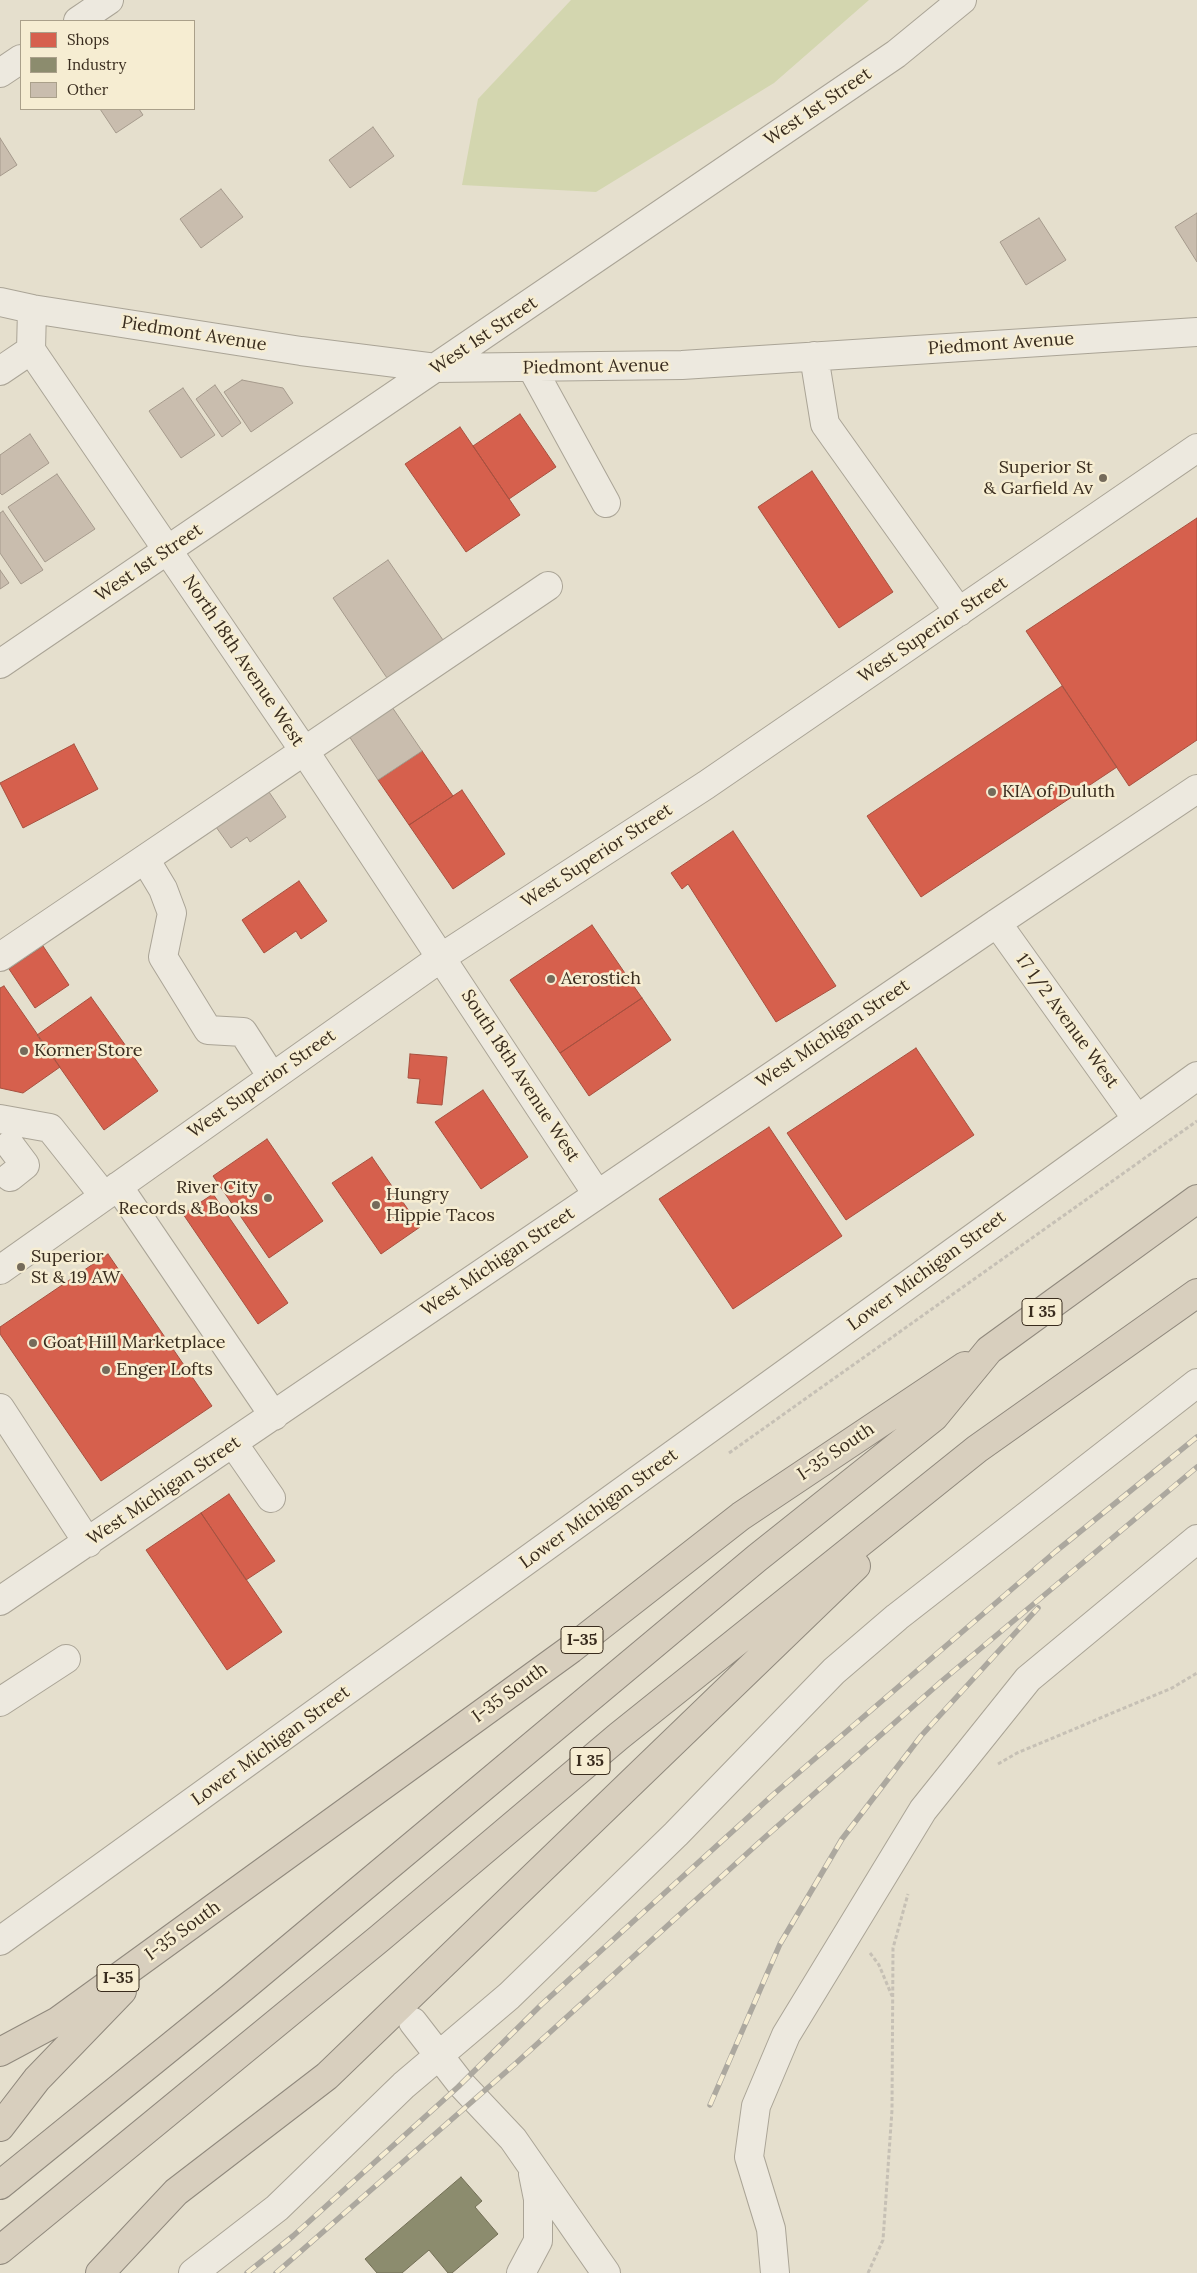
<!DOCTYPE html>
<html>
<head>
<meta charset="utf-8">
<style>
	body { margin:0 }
	#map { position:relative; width:1197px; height:2273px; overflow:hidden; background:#e5dfcd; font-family:Lora,serif }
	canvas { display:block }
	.legend { position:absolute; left:20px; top:20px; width:175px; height:90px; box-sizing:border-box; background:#f6edd2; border:1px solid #aaa08a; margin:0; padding:6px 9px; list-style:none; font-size:15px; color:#392c1e }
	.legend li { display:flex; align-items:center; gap:10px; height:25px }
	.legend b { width:25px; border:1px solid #aaa08a }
</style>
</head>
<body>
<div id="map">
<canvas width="1197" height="2273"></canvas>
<ul class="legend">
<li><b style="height:14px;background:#d6604d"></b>Shops</li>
<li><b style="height:14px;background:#8c8c6e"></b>Industry</li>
<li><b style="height:14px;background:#c9bdae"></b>Other</li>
</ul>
</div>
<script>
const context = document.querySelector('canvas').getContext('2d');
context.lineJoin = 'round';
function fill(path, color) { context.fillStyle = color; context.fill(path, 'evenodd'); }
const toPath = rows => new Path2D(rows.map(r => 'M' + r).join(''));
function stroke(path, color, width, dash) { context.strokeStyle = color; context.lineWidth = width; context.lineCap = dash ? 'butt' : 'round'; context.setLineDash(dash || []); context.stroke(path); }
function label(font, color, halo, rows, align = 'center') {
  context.font = font + ' Lora,serif'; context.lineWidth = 5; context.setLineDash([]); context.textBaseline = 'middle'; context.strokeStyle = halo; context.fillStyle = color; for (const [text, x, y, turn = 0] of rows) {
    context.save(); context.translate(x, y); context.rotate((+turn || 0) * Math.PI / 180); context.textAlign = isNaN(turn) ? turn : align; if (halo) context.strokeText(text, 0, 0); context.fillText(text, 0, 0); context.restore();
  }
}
fill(toPath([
	[571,0,869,0,774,83,596,192,462,185,478,99]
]), '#d3d6af');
const shops = toPath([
	[520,414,556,467,509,499,473,446,520,414],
	[460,427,520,515,466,552,405,464,460,427],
	[812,471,893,592,839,628,758,507,812,471],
	[1197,518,1197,740,1129,786,1026,631,1197,518],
	[1062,686,1117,767,921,897,867,816,1062,686],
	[74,744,98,789,23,828,0,783,74,744],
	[422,751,453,796,409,825,378,780,422,751],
	[462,790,505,854,453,889,409,825,462,790],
	[733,831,836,986,776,1022,688,884,682,889,671,873,733,831],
	[299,881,327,921,301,939,296,931,264,953,242,920,299,881],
	[592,925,642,998,560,1053,510,980,592,925],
	[43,946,69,985,35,1008,9,969,43,946],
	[4,986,60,1067,23,1093,0,1088,0,988,4,986],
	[91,997,158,1091,104,1130,37,1035,91,997],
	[642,998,671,1040,589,1096,560,1053,642,998],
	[916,1048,974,1135,846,1220,787,1133,916,1048],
	[410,1054,447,1057,442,1105,417,1103,420,1079,408,1078,410,1054],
	[483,1090,528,1157,481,1189,435,1122,483,1090],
	[769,1127,842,1236,733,1309,659,1199,769,1127],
	[267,1139,323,1221,269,1258,213,1176,267,1139],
	[372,1157,420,1227,381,1254,332,1183,372,1157],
	[213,1194,288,1303,258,1324,183,1214,213,1194],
	[108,1254,212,1406,101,1481,0,1334,0,1327,108,1254],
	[229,1494,275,1561,246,1580,201,1513,229,1494],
	[201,1513,282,1632,227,1670,146,1550,201,1513]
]);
fill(shops, '#d6604d');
stroke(shops, '#a7503f', 1);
const industry = toPath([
	[461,2177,482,2201,475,2207,498,2234,452,2273,448,2273,429,2250,402,2273,377,2273,365,2259,461,2177]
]);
fill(industry, '#8c8c6e');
stroke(industry, '#736f56', 1);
const building = toPath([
	[100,109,139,109,143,115,116,133,100,109],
	[373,127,394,156,350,188,329,160,373,127],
	[0,138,17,165,0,176,0,138],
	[221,189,243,217,201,248,180,219,221,189],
	[1197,213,1197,262,1175,227,1197,213],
	[1039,218,1066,260,1026,285,1000,242,1039,218],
	[242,380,283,388,293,403,251,432,224,392,242,380],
	[215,385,241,423,222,437,196,399,215,385],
	[183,388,215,435,181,458,149,411,183,388],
	[30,434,49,463,2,495,0,493,0,455,30,434],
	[57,474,95,529,45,562,8,507,57,474],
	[3,511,43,570,21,584,0,553,0,513,3,511],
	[388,560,443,640,387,678,333,598,388,560],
	[0,570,9,583,0,589,0,570],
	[392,707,422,751,378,780,349,736,392,707],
	[267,789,286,817,250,842,247,837,231,848,216,827,267,789]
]);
fill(building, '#c9bdae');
stroke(building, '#a59a8c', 1);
const minor = toPath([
	[78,21,109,0],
	[0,73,21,59],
	[0,302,32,309,301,351,436,368,682,365,1197,332],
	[32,309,31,350,305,752,597,1194],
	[814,356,825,424,959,612],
	[532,368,606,503],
	[0,371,31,350],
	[0,664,896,54,962,0],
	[145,859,163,889,172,913,163,957,208,1030,243,1032,272,1077],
	[997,923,1137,1119],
	[0,957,548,586],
	[0,1119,50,1128,104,1196],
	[10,1145,25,1165,10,1177],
	[118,1186,274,1416],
	[0,1270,442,957,706,785,1197,448],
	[0,1408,88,1543],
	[233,1443,271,1498],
	[0,1601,997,923,1197,789],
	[0,1702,66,1659],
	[0,1941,1197,1076],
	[413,2022,461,2084,513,2139,606,2273],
	[193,2273,277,2208,404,2085,509,1996,676,1834,834,1671,897,1617,1197,1383],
	[521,2273,538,2241,538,2199,533,2174],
	[775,2273,771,2229,749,2157,756,2106,786,2035,923,1810,1028,1679,1197,1539]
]);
const highway = toPath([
	[0,2052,58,2021,571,1649,741,1516,965,1366],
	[0,2127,37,2079,122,1991],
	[0,2185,233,1996,757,1558,934,1417,989,1350,1197,1199],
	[0,2250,380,1938,619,1736,977,1449,1197,1293],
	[100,2273,176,2192,327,2076,856,1566]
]);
stroke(minor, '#aaa496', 30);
stroke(highway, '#90897d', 30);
stroke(toPath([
	[729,1453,1197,1121],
	[998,1764,1017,1753,1172,1688,1197,1673],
	[870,1953,879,1965,892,1996],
	[868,2273,883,2240,892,2110,893,1948,908,1894]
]), '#c6c0b5', 3, [4, 2.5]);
stroke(minor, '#ede9df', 28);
stroke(highway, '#d8cfbe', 28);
const rail = toPath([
	[710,2105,780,1944,842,1839,921,1736,1038,1608],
	[247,2273,293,2236,458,2087,541,2005,775,1793,1055,1552,1197,1437],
	[276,2273,515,2064,763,1839,943,1680,1197,1467]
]);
stroke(rail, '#aca89f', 5.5);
stroke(rail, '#f6edd2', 4, [11]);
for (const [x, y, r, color] of [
	[1103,478,5,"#756b5b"],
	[992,792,5,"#756b5b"],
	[551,979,5,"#756b5b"],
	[24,1051,5,"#756b5b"],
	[268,1198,5,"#756b5b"],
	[376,1205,5,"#756b5b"],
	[21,1267,5,"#756b5b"],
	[33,1343,5,"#756b5b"],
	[106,1370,5,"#756b5b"]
]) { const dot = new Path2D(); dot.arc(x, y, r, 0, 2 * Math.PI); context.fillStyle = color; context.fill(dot); stroke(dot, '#f6edd2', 2); }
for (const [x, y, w] of [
	[1042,1312,40],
	[582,1640,42],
	[590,1761,40],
	[118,1978,42]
]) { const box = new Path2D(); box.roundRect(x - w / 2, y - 13.5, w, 27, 4); context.fillStyle = '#f6edd2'; context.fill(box); stroke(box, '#392c1e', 1); }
label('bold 16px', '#392c1e', null, [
	["I 35",1042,1312],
	["I-35",582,1640],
	["I 35",590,1761],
	["I-35",118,1978]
]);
label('18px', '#392c1e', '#f6edd2', [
	["West 1st Street",818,107,-34],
	["Piedmont Avenue",194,334,9],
	["West 1st Street",484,336,-34],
	["Piedmont Avenue",1001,344,-4],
	["Piedmont Avenue",596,367,-1],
	["West 1st Street",149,563,-34],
	["West Superior Street",933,630,-34],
	["North 18th Avenue West",243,661,56],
	["West Superior Street",597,856,-33],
	["17 1/2 Avenue West",1067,1021,54],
	["West Michigan Street",833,1034,-34],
	["South 18th Avenue West",520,1076,57],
	["West Superior Street",262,1084,-35],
	["West Michigan Street",498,1262,-34],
	["Lower Michigan Street",927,1271,-36],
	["I-35 South",836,1452,-34],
	["West Michigan Street",164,1491,-34],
	["Lower Michigan Street",599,1509,-36],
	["I-35 South",510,1693,-36],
	["Lower Michigan Street",271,1746,-36],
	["I-35 South",183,1931,-36]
]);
label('18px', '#392c1e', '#f6edd2', [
	["Superior St",1093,468,"right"],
	["& Garfield Av",1093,489,"right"],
	["KIA of Duluth",1002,792],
	["Aerostich",561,979],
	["Korner Store",34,1051],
	["River City",258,1188,"right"],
	["Records & Books",258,1209,"right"],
	["Hungry",386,1195],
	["Hippie Tacos",386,1216],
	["Superior",31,1257],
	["St & 19 AW",31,1278],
	["Goat Hill Marketplace",43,1343],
	["Enger Lofts",116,1370]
], 'left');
</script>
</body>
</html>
